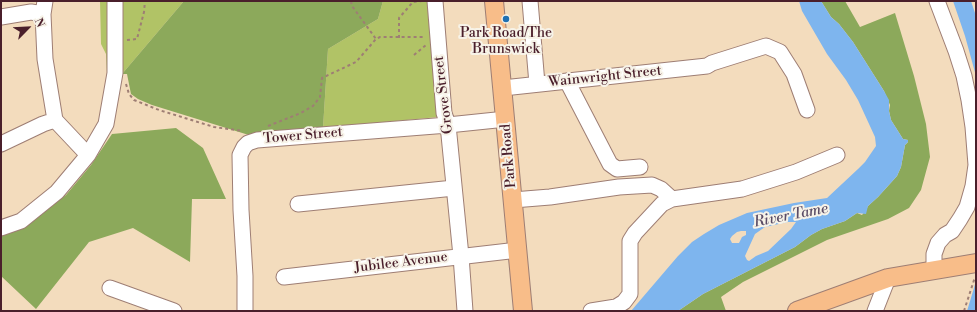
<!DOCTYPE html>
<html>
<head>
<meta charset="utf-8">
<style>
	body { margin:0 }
	#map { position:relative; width:977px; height:312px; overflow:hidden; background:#f3dcbd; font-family:"Libre Bodoni",serif }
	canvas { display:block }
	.frame { position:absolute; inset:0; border:2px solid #4a1f2b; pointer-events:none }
	.north { position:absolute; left:8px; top:8px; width:40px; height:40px; -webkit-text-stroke:3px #f7f3e8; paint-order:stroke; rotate:66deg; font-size:11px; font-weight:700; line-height:16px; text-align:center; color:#4a1f2b }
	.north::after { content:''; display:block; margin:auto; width:14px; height:18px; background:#4a1f2b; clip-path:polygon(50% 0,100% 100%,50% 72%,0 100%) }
</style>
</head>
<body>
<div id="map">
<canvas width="977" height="312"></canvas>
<div class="frame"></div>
<div class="north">N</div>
</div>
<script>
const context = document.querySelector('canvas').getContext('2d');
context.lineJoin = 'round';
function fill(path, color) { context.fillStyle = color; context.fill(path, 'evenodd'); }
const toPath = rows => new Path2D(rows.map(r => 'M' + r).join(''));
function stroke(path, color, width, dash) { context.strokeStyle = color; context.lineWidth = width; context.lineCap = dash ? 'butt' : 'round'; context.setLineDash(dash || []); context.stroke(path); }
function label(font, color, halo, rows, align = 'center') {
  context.font = font + ' "Libre Bodoni",serif'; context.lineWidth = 4; context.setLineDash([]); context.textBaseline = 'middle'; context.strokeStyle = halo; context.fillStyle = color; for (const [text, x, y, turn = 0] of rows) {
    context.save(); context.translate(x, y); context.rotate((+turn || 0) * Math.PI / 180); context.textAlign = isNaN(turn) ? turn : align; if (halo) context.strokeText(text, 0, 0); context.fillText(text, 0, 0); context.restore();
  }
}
fill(toPath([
	[100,1,184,1,122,74,107,73,106,54,101,44],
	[383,1,429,1,438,117,323,128,328,49,378,19]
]), '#b1c366');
fill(toPath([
	[184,1,383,1,378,19,328,49,323,128,252,136,152,105,138,99,131,94,127,74,122,74],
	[821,1,845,1,860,27,895,13,914,76,926,124,930,157,921,190,909,208,888,219,827,240,743,282,721,297,726,311,678,311,703,294,795,247,811,235,822,229,845,221,857,213,862,215,866,210,868,206,878,197,897,176,901,167,905,145,908,142,908,140,903,139,891,120,889,111,890,105,884,91,853,42,839,24,831,17],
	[176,128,203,148,226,199,192,199,190,262,133,228,89,242,36,309,1,276,1,236,22,227,66,195,91,165,112,134]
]), '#8ca95b');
fill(toPath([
	[799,1,821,1,831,17,839,24,853,42,884,91,889,100,889,111,891,120,903,139,908,140,908,142,905,145,901,167,897,176,878,197,868,206,866,214,857,213,845,221,822,229,811,235,795,247,703,294,678,311,631,311,678,256,692,242,704,234,719,225,747,213,794,203,827,198,858,169,865,162,876,146,875,137,858,100,846,80,827,54,802,11],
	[788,222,796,222,791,229,768,251,756,256,749,261,747,260,745,256,755,234,765,227],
	[741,231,746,231,746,235,742,237,739,243,732,243,730,239,732,236,737,232],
	[953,1,971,1,976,16,976,76,965,36],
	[976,280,976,311,967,311,974,288]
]), '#7eb5ee');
const minor = toPath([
	[45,1,43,14,45,59,55,120,88,155],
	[435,1,444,113,448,125,461,256,465,311],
	[530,1,537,84],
	[1,17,31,12,43,14],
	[567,81,610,164,617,169,640,167],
	[503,88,707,66,712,63,766,46,780,52,794,74,807,110],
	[1,144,43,124,55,120],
	[513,200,550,197,619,187,652,185,661,189,672,199],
	[298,204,454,188],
	[1,228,21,221,57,192,88,155,106,124,115,73,115,1],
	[934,270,934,254,938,243,945,235,952,231,960,219,967,207,973,186,976,165,973,127,969,100,964,76,956,51,937,1],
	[284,277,518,250],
	[110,288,174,311],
	[245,311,245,276,241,210,240,155,244,147,248,143,257,140,448,125,506,119],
	[591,311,616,307,624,302,630,294,630,241,635,233,662,204,672,199,742,189,796,172,837,155],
	[875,311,888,278]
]);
const major = toPath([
	[494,1,523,311],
	[797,311,888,278,976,263]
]);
stroke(minor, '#9e7e74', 17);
stroke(major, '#9e7e74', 20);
stroke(toPath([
	[351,1,352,6,376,39],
	[399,38,399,18,413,2,422,1],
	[127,40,137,39,144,12,145,1],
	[414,55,426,45],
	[126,84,129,94,134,100,159,110,214,127,243,131],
	[268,126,301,113,313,106,320,97,322,78,356,62,376,39,380,37,425,37],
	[964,311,975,277]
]), '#9e7e74', 2, [3, 3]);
stroke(minor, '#fff', 15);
stroke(major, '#f8bd89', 18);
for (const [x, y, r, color] of [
	[506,19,4,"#1f6fb2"]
]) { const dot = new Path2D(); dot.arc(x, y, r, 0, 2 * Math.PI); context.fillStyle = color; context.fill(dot); stroke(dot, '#f7f3e8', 1.5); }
label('14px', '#4a1f2b', '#f7f3e8', [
	["Park Road/The",506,34],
	["Brunswick",506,50]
]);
label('14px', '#4a1f2b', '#f7f3e8', [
	["Wainwright Street",605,77,-6],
	["Grove Street",444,95,-97],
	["Tower Street",303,136,-5],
	["Park Road",509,156,-95],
	["Jubilee Avenue",401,263,-7]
]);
label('italic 15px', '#5a4c66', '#f7f3e8', [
	["River Tame",791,216,-11]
]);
</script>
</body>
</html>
